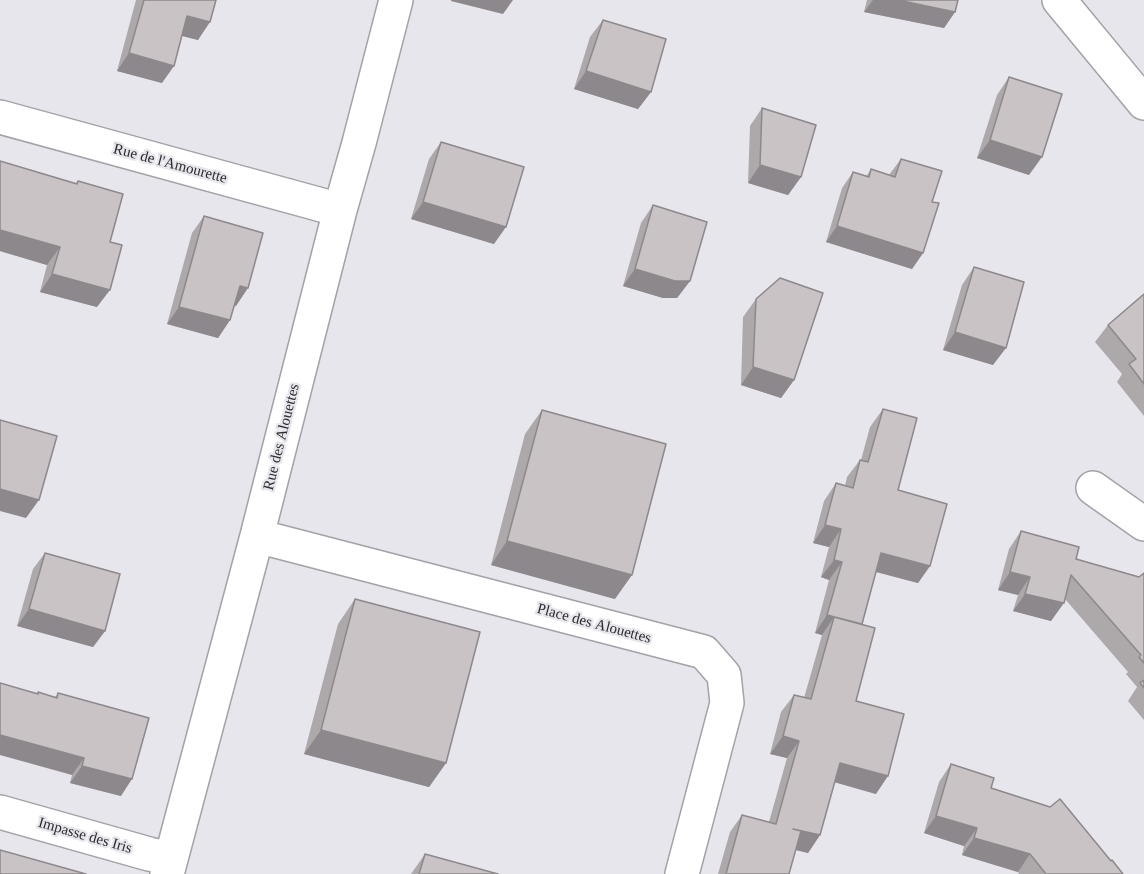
<!DOCTYPE html>
<html>
<head>
<meta charset="utf-8">
<style>
	body { margin:0 }
	canvas { display:block; background:#e6e6ec }
</style>
</head>
<body>
<canvas width="1144" height="874"></canvas>
<script>
const context = document.querySelector('canvas').getContext('2d');
context.lineJoin = 'round';
const toPath = rows => new Path2D(rows.map(r => 'M' + r).join(''));
function stroke(path, color, width, dash) { context.strokeStyle = color; context.lineWidth = width; context.lineCap = dash ? 'butt' : 'round'; context.setLineDash(dash || []); context.stroke(path); }
function fill(path, color) { context.fillStyle = color; context.fill(path, 'evenodd'); }
function label(font, color, halo, rows, align = 'center') {
  context.font = font + ' "Times New Roman",serif'; context.lineWidth = 4.5; context.setLineDash([]); context.textBaseline = 'middle'; context.strokeStyle = halo; context.fillStyle = color; for (const [text, x, y, turn = 0] of rows) {
    context.save(); context.translate(x, y); context.rotate((+turn || 0) * Math.PI / 180); context.textAlign = isNaN(turn) ? turn : align; if (halo) context.strokeText(text, 0, 0); context.fillText(text, 0, 0); context.restore();
  }
}
const street = toPath([
	[0,117,340,210],
	[1093,488,1144,524],
	[257,536,704,652,724,675,727,703,682,874],
	[0,812,149,854,171,859],
	[167,874,257,536,340,210,359,143,396,0]
]);
const secondary = toPath([
	[1059,0,1144,103]
]);
stroke(street, '#a2a2a7', 36);
stroke(secondary, '#a2a2a7', 36);
stroke(street, '#fff', 33);
stroke(secondary, '#fff', 33);
fill(toPath([
	[136,0,216,0,198,40,182,36,162,83,117,71],
	[867,0,958,0,955,12,944,28,864,12],
	[603,20,651,92,638,109,574,89,590,37],
	[1009,77,1029,175,977,158,997,95],
	[762,108,801,177,788,195,748,183,750,126],
	[441,142,494,244,411,219,429,159],
	[901,159,932,202,923,253,912,269,826,242,842,188,853,172,866,177,871,169,889,175],
	[0,161,76,183,78,181,110,242,97,307,40,292,47,265,0,251],
	[653,205,690,281,677,298,663,298,623,286,641,223],
	[204,216,236,306,234,305,230,320,218,338,167,324,192,233],
	[974,267,993,365,943,350,962,285],
	[1144,294,1144,416,1117,382,1122,374,1095,342,1108,325],
	[756,299,794,380,781,398,741,385,743,317],
	[883,409,898,490,930,566,918,583,876,572,862,625,856,701,876,794,834,782,820,835,808,853,795,850,789,874,718,874,730,832,742,815,769,822,787,758,770,754,781,712,794,695,804,698,822,635,815,633,829,580,821,577,829,547,813,543,824,501,836,483,845,486,847,477,860,460,861,460,870,427],
	[542,410,615,599,491,565,525,434],
	[1021,531,1076,559,1139,577,1144,573,1144,720,1128,701,1137,687,1126,674,1128,672,1065,599,1051,621,1013,611,1018,595,998,590,1009,549],
	[45,553,105,631,93,647,17,626,33,569],
	[355,599,446,763,429,787,304,754,338,624],
	[37,693,55,697,58,693,121,796,70,783,72,775],
	[951,764,1111,861,1123,874,1019,874,1018,872,962,855,964,846,924,833,939,782],
	[425,854,498,874,411,874]
]), '#ada8aa');
fill(toPath([
	[451,0,513,0,503,14,451,1],
	[873,0,898,0,955,12,944,28,864,12],
	[187,16,210,22,198,40,175,34],
	[129,53,174,66,162,83,117,71],
	[586,71,651,92,638,109,574,89],
	[990,140,1042,157,1029,175,977,158],
	[760,165,801,177,788,195,748,183],
	[423,202,506,227,494,244,411,219],
	[837,226,923,253,912,269,826,242],
	[0,230,60,247,47,265,0,251],
	[635,269,690,281,677,298,663,298,623,286],
	[52,274,110,290,97,307,40,292],
	[240,286,248,288,236,306,227,304],
	[179,307,230,320,218,338,167,324],
	[955,332,1006,348,993,365,943,350],
	[753,367,794,380,781,398,741,385],
	[0,489,39,500,26,518,0,511],
	[825,525,841,529,829,547,813,543],
	[507,541,632,575,615,599,491,565],
	[881,553,930,566,918,583,869,570],
	[834,560,842,562,829,580,821,577],
	[1010,572,1030,577,1018,595,998,590],
	[1025,594,1064,603,1051,621,1013,611],
	[29,609,105,631,93,647,17,626],
	[827,615,862,624,850,642,834,617,822,635,815,633],
	[321,730,446,763,429,787,304,754],
	[0,735,84,758,72,775,0,755],
	[783,736,799,741,787,758,770,754],
	[840,763,888,776,876,794,827,780],
	[82,766,132,779,121,796,70,783],
	[936,816,977,828,964,846,924,833],
	[793,829,820,835,808,853,781,846],
	[974,838,1030,854,1018,872,962,855]
]), '#8d888b');
const building = toPath([
	[144,0,216,0,210,22,187,16,174,66,129,53,144,0],
	[898,0,958,0,955,12,898,0],
	[603,20,666,39,651,92,586,71,603,20],
	[1009,77,1062,94,1042,157,990,140,1009,77],
	[762,108,816,125,801,177,760,165,762,108],
	[441,142,524,167,506,227,423,202,441,142],
	[901,159,942,171,932,202,939,203,923,253,837,226,853,172,869,177,871,169,895,177,901,159],
	[0,161,77,184,78,181,123,194,110,242,122,245,110,290,52,274,60,247,0,230,0,161],
	[653,205,707,222,690,281,675,281,635,269,653,205],
	[204,216,263,233,248,288,240,286,230,320,179,307,204,216],
	[974,267,1024,282,1006,348,955,332,974,267],
	[780,278,823,293,794,380,753,367,756,299,780,278],
	[1144,294,1144,384,1129,364,1136,359,1108,325,1144,294],
	[883,409,917,418,898,490,947,504,930,566,881,553,862,624,827,615,842,562,834,560,841,529,825,525,836,483,853,488,860,460,868,462,883,409],
	[542,410,666,444,632,575,507,541,542,410],
	[0,420,57,436,39,500,0,489,0,420],
	[1021,531,1079,547,1076,559,1139,577,1144,573,1144,663,1139,657,1141,655,1071,575,1064,603,1025,594,1030,577,1010,572,1021,531],
	[45,553,120,574,105,631,29,609,45,553],
	[355,599,480,632,446,763,321,730,355,599],
	[834,617,875,628,856,701,904,714,888,776,840,763,820,835,793,829,801,831,789,874,726,874,742,815,776,824,799,741,783,736,794,695,811,699,834,617],
	[1144,680,1144,688,1140,683,1144,680],
	[0,683,38,694,38,692,57,698,58,693,149,718,132,779,82,766,84,758,0,735,0,683],
	[951,764,994,778,991,788,1050,807,1060,799,1111,861,1112,860,1123,874,1046,874,1030,854,974,838,977,828,936,816,951,764],
	[0,850,86,874,0,874,0,850],
	[425,854,498,874,419,874,425,854]
]);
fill(building, '#c9c3c6');
stroke(building, '#8d888b', 1.5);
label('15px', '#2c2c2e', '#e6e6ec', [
	["Rue de l'Amourette",170,164,15],
	["Rue des Alouettes",282,437,-76],
	["Place des Alouettes",594,624,15],
	["Impasse des Iris",85,836,16]
]);
</script>
</body>
</html>
